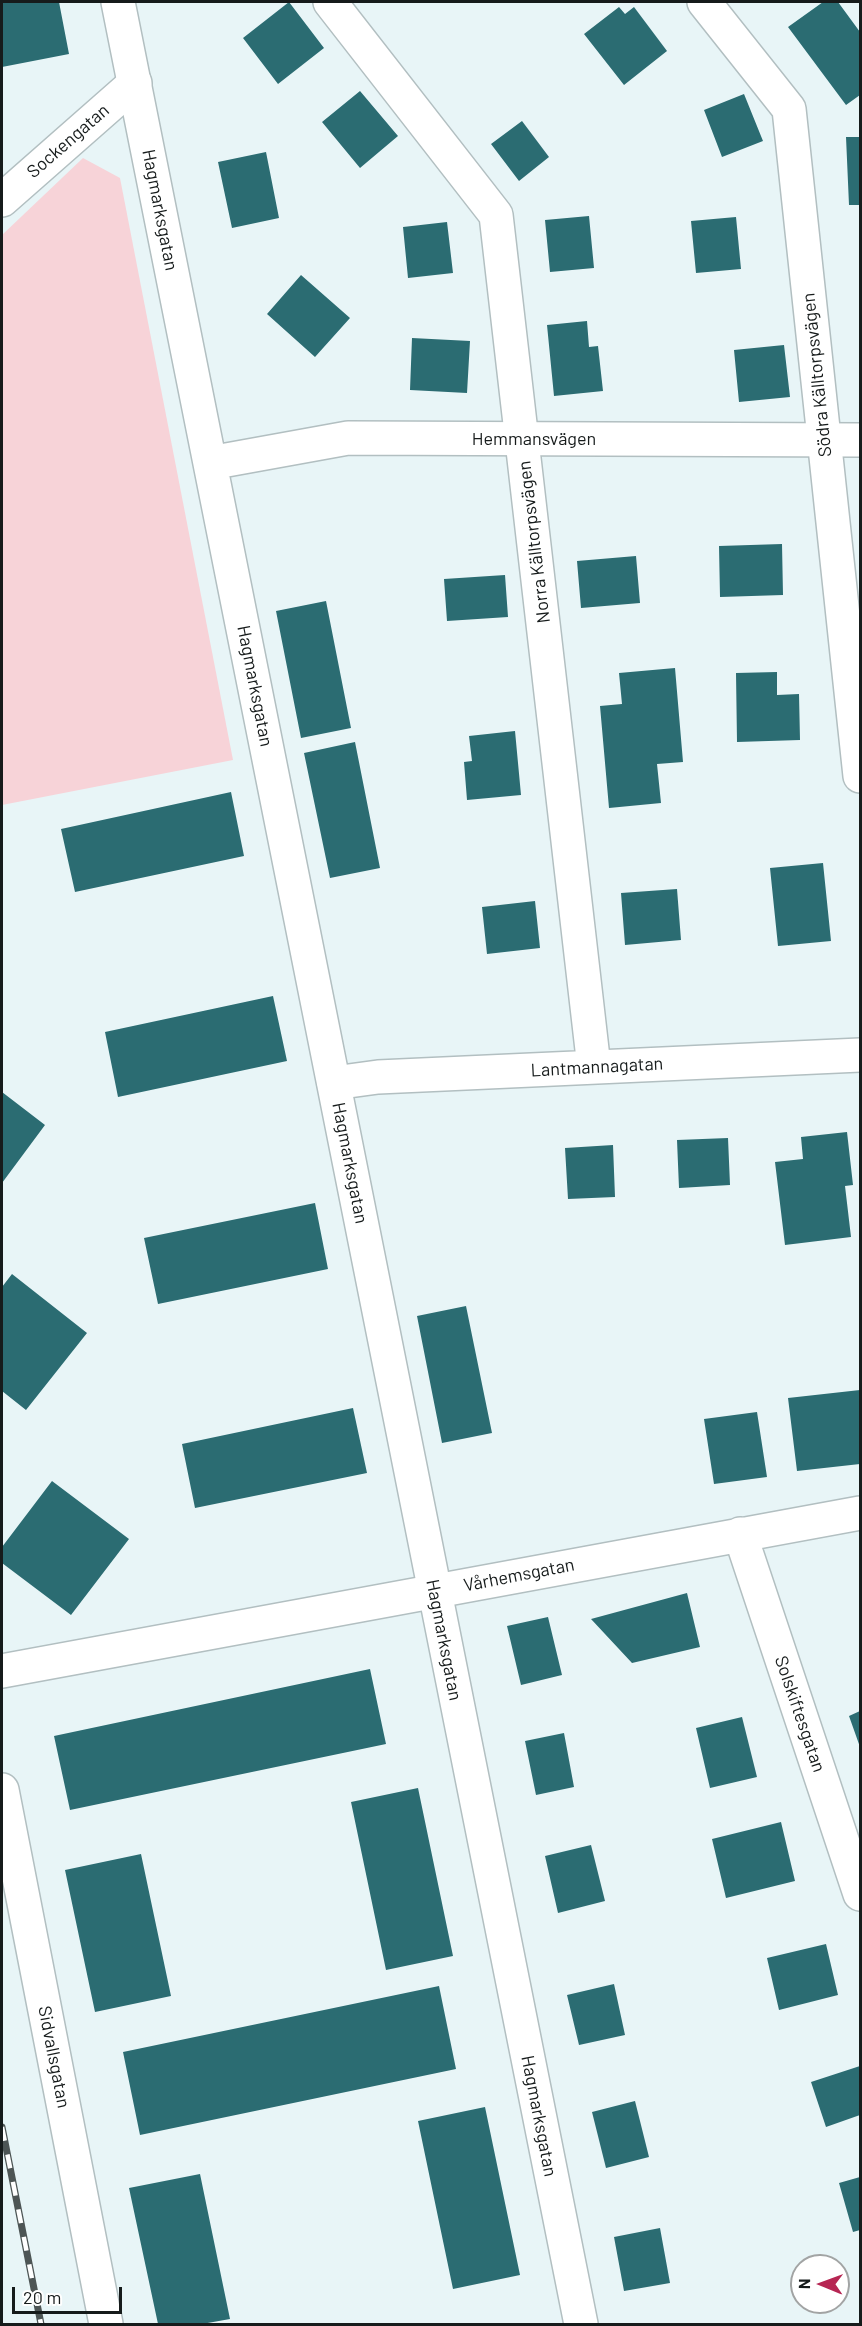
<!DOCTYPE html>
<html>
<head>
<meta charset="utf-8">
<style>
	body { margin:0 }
	#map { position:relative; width:862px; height:2326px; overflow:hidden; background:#e8f5f7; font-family:Barlow,sans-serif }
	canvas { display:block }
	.frame { position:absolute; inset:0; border:3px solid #161b1b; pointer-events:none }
	.north { position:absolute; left:790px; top:2254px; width:60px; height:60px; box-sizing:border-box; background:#fff; border:2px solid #a2a4a4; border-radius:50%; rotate:271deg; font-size:16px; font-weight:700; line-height:24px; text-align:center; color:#161b1b }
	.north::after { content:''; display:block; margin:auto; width:21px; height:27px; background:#b62653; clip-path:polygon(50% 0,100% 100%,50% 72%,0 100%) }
	.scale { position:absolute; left:12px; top:2287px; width:110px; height:27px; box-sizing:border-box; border:3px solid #161b1b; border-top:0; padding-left:8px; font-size:18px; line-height:21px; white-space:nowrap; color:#161b1b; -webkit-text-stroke:4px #fff; paint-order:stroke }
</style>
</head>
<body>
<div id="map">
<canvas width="862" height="2326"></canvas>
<div class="frame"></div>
<div class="north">N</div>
<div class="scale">20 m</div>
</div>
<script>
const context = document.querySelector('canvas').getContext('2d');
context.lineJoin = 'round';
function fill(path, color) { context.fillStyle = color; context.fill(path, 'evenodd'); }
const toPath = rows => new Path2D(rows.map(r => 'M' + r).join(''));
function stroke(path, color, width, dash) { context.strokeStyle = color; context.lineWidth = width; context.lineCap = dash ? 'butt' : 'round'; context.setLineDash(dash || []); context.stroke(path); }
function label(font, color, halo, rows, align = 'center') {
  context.font = font + ' Barlow,sans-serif'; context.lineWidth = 6; context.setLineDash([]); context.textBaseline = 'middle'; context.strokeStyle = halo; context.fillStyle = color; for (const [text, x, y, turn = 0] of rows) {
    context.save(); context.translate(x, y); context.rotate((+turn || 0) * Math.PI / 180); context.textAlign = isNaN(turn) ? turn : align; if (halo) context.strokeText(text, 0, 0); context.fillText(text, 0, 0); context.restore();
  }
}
fill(toPath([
	[83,158,120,178,233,760,2,805,2,235]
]), '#f7d3d8');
fill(toPath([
	[2,2,59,2,69,54,2,67],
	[289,2,324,48,278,84,243,38],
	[823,2,838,2,860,32,860,95,846,105,788,27],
	[619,7,625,14,634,7,667,51,624,85,584,34],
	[360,91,398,136,360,168,322,122],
	[744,94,763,141,722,157,704,110],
	[522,121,549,157,519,181,491,144],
	[846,137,860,137,860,205,849,205],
	[266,152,279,218,232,228,218,162],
	[589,216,594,268,550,272,545,220],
	[736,217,741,269,696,273,691,221],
	[447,222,453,273,408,278,403,227],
	[301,275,350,318,315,357,267,314],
	[587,321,589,347,598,346,603,391,554,396,547,325],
	[412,338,470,341,467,393,410,390],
	[784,345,790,397,739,402,734,350],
	[782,544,783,595,720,597,719,546],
	[636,556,640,603,581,608,577,561],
	[505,575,508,617,447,621,444,579],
	[326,601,351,728,301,738,276,611],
	[675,668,683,762,657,764,661,803,609,808,600,706,622,704,619,673],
	[777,672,777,695,799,694,800,740,737,742,736,673],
	[515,731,521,795,467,800,464,762,472,761,469,736],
	[355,742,380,868,330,878,304,753],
	[231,792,244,856,75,892,61,829],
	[823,863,831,941,778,946,770,868],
	[677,889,681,940,625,945,621,893],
	[535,901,540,948,487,954,482,907],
	[273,996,287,1061,118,1097,105,1032],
	[2,1092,45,1125,2,1183],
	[847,1132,853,1185,845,1186,851,1237,785,1245,775,1162,803,1159,801,1137],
	[728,1138,730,1185,679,1188,677,1140],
	[613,1145,615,1197,568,1199,565,1148],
	[315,1203,328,1269,158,1304,144,1238],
	[12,1274,87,1333,26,1410,2,1391,2,1287],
	[466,1306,492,1433,442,1443,417,1316],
	[860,1390,860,1464,797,1471,788,1398],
	[353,1408,367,1473,195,1508,182,1444],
	[757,1412,767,1477,714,1484,704,1419],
	[52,1481,129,1539,71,1615,2,1563,2,1547],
	[687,1593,700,1647,632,1663,591,1619],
	[548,1617,562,1675,521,1685,507,1626],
	[370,1669,386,1744,70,1810,54,1736],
	[860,1711,860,1747,849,1716],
	[742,1717,757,1777,710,1788,696,1728],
	[564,1733,574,1787,536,1795,525,1741],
	[418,1788,453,1956,386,1970,351,1802],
	[781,1822,795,1881,726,1898,712,1839],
	[591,1845,605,1901,558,1913,545,1856],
	[141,1854,171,1996,95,2012,65,1870],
	[826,1944,838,1995,779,2010,767,1958],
	[614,1984,625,2035,579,2045,567,1995],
	[439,1986,456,2069,140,2135,123,2052],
	[860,2066,860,2115,826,2127,811,2082],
	[635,2101,649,2157,606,2168,592,2112],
	[485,2107,520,2275,453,2289,418,2121],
	[200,2174,230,2319,202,2324,158,2324,129,2188],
	[860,2177,860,2230,853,2232,839,2183],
	[660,2228,670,2283,624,2291,614,2237]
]), '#2b6c72');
const minor = toPath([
	[330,2,496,215,594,1067],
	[704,2,789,109,860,776],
	[2,200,135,83],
	[334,1083,378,1077,860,1055],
	[740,1534,860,1894],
	[2,1671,860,1513],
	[2,1790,106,2324]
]);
const tertiary = toPath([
	[118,2,581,2324],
	[210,463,348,438,860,440]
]);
stroke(minor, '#b2bfc1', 36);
stroke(tertiary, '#b2bfc1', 36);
stroke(minor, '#fff', 33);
stroke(tertiary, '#fff', 33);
const rail = toPath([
	[2,2127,41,2324]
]);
stroke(rail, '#4d5555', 7);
stroke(rail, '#fff', 4.5, [14]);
label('18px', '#161b1b', '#fff', [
	["Sockengatan",68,141,-41],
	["Hagmarksgatan",160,210,79],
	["Södra Källtorpsvägen",817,375,-96],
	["Hemmansvägen",534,439],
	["Norra Källtorpsvägen",534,542,-97],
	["Hagmarksgatan",255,686,79],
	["Lantmannagatan",597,1067,-3],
	["Hagmarksgatan",350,1163,79],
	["Vårhemsgatan",519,1575,-11],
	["Hagmarksgatan",444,1640,79],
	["Solskiftesgatan",800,1714,71],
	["Sidvallsgatan",54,2057,79],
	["Hagmarksgatan",539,2116,79]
]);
</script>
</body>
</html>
